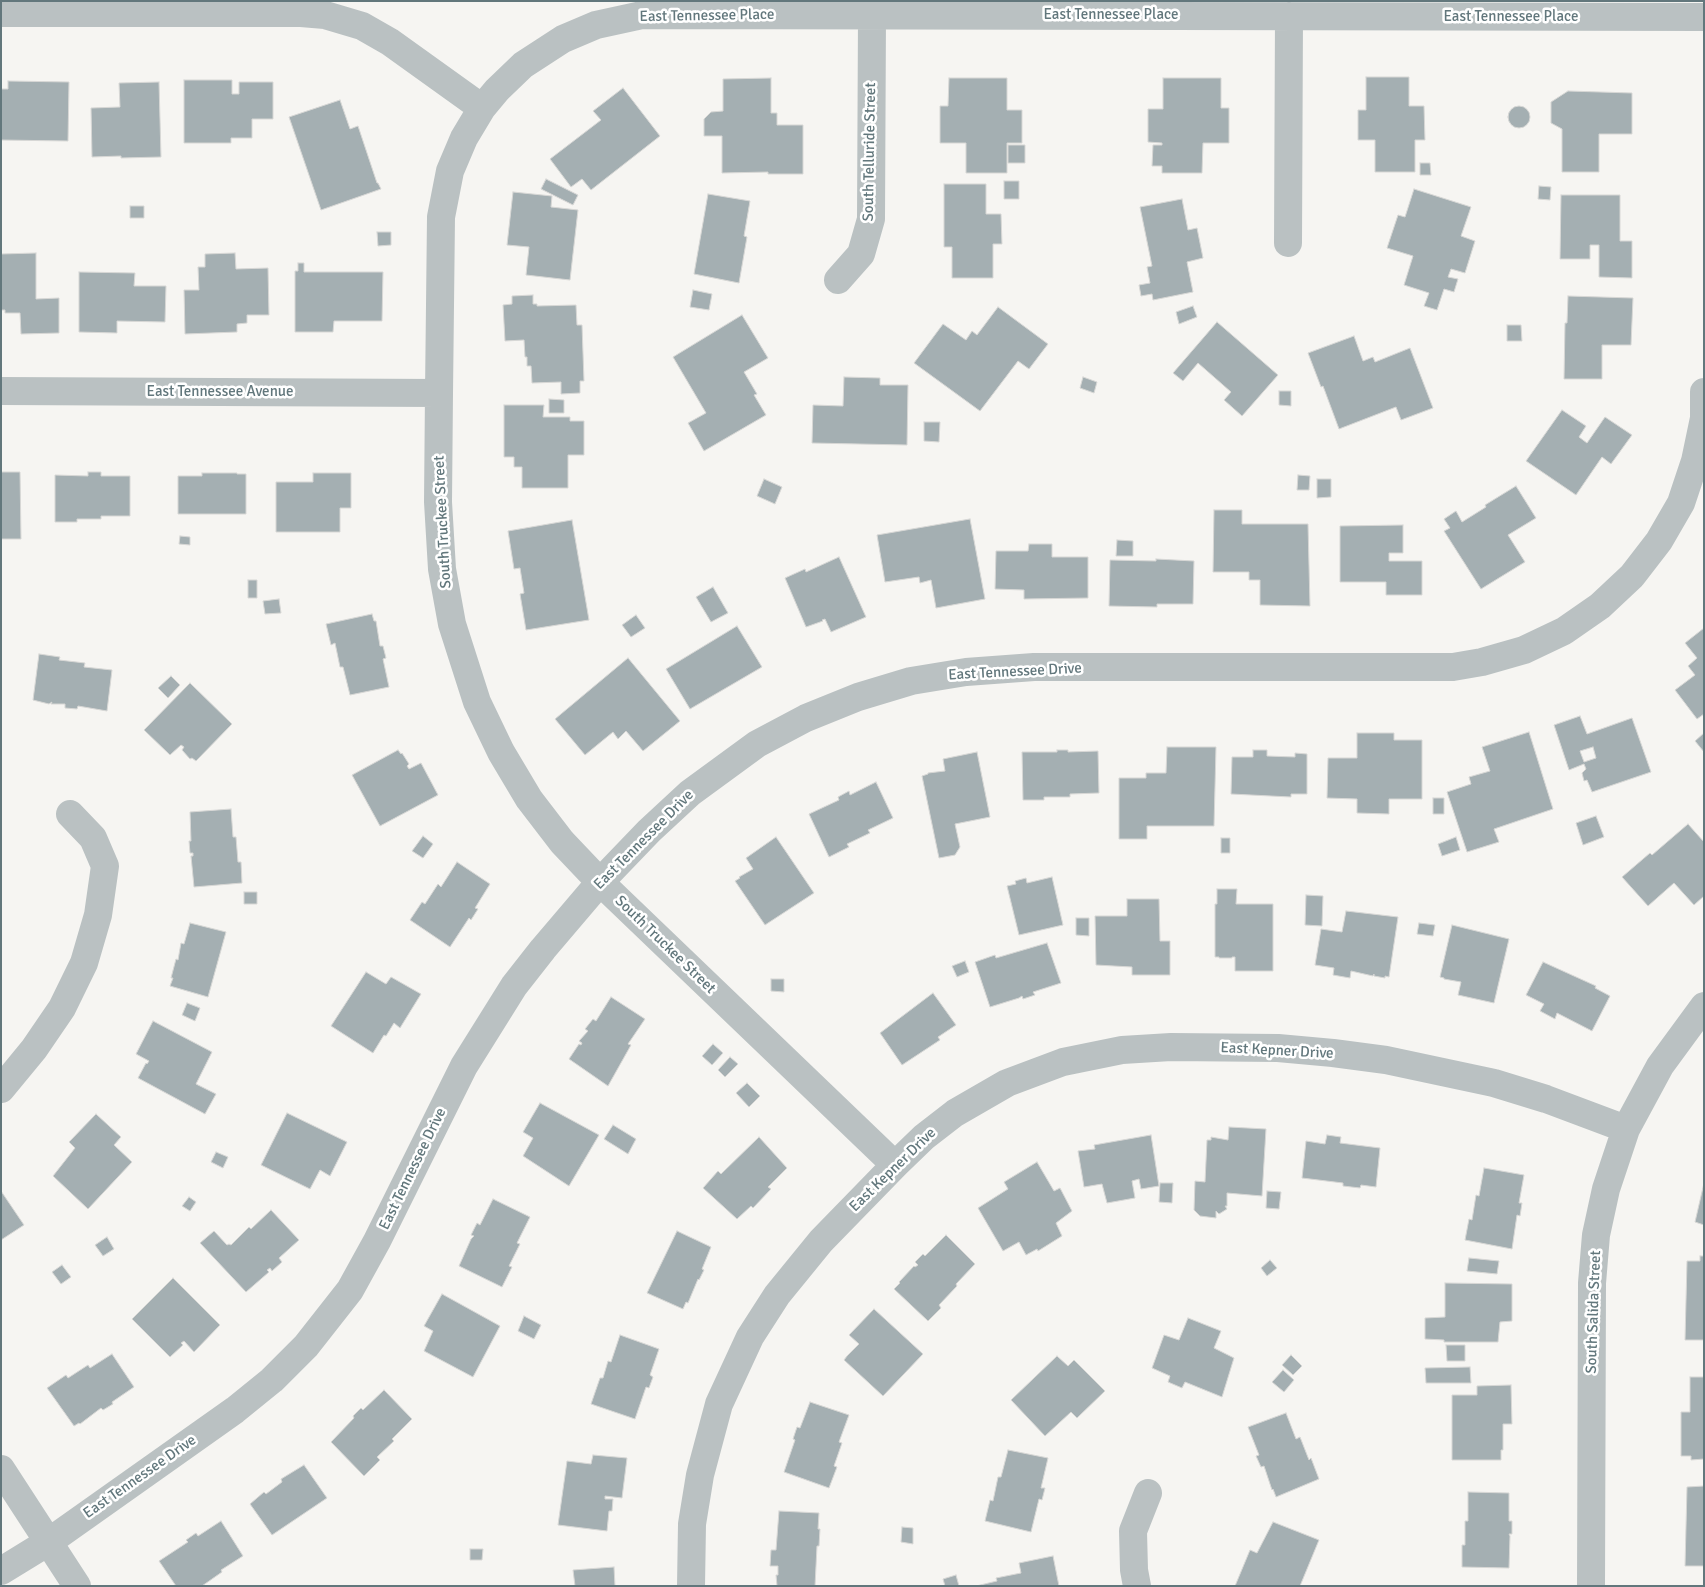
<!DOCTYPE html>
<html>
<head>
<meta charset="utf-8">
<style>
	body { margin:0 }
	#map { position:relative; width:1705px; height:1587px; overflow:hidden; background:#f6f5f2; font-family:Signika,sans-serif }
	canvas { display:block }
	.frame { position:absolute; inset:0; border:2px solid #62777c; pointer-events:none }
</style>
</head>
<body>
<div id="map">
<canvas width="1705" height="1587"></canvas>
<div class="frame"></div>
</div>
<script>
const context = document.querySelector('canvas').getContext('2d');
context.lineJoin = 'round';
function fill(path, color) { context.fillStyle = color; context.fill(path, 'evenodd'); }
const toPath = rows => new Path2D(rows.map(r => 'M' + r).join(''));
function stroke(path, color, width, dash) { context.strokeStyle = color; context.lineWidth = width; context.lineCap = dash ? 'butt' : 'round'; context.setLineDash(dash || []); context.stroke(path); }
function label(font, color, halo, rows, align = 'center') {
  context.font = font + ' Signika,sans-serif'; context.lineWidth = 5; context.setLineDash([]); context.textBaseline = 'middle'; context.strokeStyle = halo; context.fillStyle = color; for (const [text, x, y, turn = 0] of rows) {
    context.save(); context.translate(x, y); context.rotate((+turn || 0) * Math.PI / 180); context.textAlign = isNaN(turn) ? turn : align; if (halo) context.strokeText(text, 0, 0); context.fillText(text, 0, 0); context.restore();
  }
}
const building = toPath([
	[1366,77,1409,77,1409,106,1424,106,1425,140,1415,140,1415,172,1375,172,1375,140,1358,140,1358,110,1366,110,1366,77],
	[771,78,771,113,777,113,777,125,803,125,803,174,768,174,768,172,722,173,722,136,704,136,704,119,711,112,723,111,723,79,771,78],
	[949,78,1007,78,1007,110,1022,110,1022,143,1007,143,1007,173,966,173,966,143,940,143,940,106,948,106,949,78],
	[1163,78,1221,78,1221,108,1229,108,1229,143,1203,143,1202,173,1162,173,1162,166,1152,166,1153,145,1162,145,1162,143,1148,142,1148,109,1163,109,1163,78],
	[184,80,232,80,232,94,239,94,239,82,273,82,273,119,252,119,252,138,231,138,231,143,184,143,184,80],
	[8,81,69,82,68,141,1,140,1,89,8,89,8,81],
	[159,82,161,157,121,158,121,156,92,157,91,108,120,107,119,83,159,82],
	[623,88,660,136,591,190,582,179,571,187,550,159,601,120,593,111,623,88],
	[1568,91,1632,93,1632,134,1599,134,1599,172,1562,172,1562,129,1551,123,1551,102,1568,91],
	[340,100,350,129,358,126,377,183,378,183,381,189,321,210,289,117,340,100],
	'1508 117a11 11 0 1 1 22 0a11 11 0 1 1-22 0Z',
	[1008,145,1025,145,1025,163,1008,163,1008,145],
	[1420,163,1430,163,1431,175,1420,175,1420,163],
	[546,179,578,195,573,205,541,189,546,179],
	[1004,181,1019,181,1019,199,1004,199,1004,181],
	[944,184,986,184,986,214,1001,214,1002,244,993,244,993,278,952,278,952,247,944,247,944,184],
	[1539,186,1551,187,1550,200,1538,199,1539,186],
	[1414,189,1471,207,1461,236,1475,241,1465,273,1451,269,1448,277,1458,279,1454,292,1444,289,1437,310,1424,306,1429,293,1404,285,1413,256,1387,248,1398,215,1405,217,1414,189],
	[513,192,552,196,551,207,578,210,570,280,526,275,529,247,507,245,513,192],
	[708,194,750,201,744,236,747,237,739,283,694,274,708,194],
	[1561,195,1620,195,1620,241,1632,241,1632,278,1599,277,1599,245,1590,245,1590,259,1560,259,1561,195],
	[1182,199,1188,230,1197,228,1203,258,1187,262,1193,292,1153,300,1152,294,1141,296,1139,285,1150,283,1147,267,1152,266,1140,207,1182,199],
	[130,206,144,206,144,218,130,218,130,206],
	[377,232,391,232,391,245,378,246,377,232],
	[36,253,36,299,59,298,59,333,21,334,20,313,5,313,5,310,1,310,1,254,36,253],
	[235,253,236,269,268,268,269,315,247,315,247,323,237,324,237,332,185,334,184,290,199,290,198,267,205,267,205,254,235,253],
	[298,263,304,263,304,272,383,272,382,321,334,321,333,332,295,332,295,271,298,271,298,263],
	[79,272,135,273,134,286,166,286,165,322,117,321,117,333,79,332,79,272],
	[693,290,712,294,709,310,690,307,693,290],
	[533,295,533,304,537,304,537,306,576,305,577,325,582,325,584,381,580,381,580,393,561,394,561,382,532,383,531,366,527,366,527,357,525,357,524,340,505,341,503,305,512,304,512,296,533,295],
	[1568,296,1633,298,1631,345,1602,345,1602,379,1564,379,1565,323,1567,323,1568,296],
	[1193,306,1197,317,1179,324,1176,312,1193,306],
	[998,307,1048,344,1029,369,1018,361,980,411,914,363,943,324,966,340,972,331,977,335,998,307],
	[742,315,768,358,744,372,757,394,754,395,766,415,704,451,688,423,706,413,673,357,742,315],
	[1217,322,1278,375,1242,416,1224,400,1231,392,1198,363,1183,381,1173,373,1217,322],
	[1507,325,1521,325,1522,341,1507,341,1507,325],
	[1354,336,1363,361,1373,357,1375,362,1410,348,1433,408,1401,420,1396,407,1339,429,1323,386,1321,387,1308,353,1354,336],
	[844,377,880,378,880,385,908,385,907,445,812,443,813,405,843,406,844,377],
	[1083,377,1097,382,1094,393,1080,388,1083,377],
	[1279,391,1291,391,1291,406,1279,405,1279,391],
	[549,399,564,400,564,413,549,413,549,399],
	[504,405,544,405,543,417,570,417,570,421,584,421,584,455,568,455,568,488,522,488,522,467,514,467,514,457,504,457,504,405],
	[1562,410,1586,426,1579,437,1587,443,1605,417,1632,435,1611,464,1602,457,1576,495,1526,461,1562,410],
	[924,422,940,422,939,442,924,441,924,422],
	[1,472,20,472,21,539,1,539,1,472],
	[88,472,101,472,101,476,130,476,130,516,101,516,101,519,77,519,77,522,55,522,55,475,88,476,88,472],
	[202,473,237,473,237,474,246,474,246,514,178,514,178,476,202,476,202,473],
	[313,473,351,473,351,508,340,508,340,532,276,532,276,482,313,482,313,473],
	[1298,475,1310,476,1309,490,1297,490,1298,475],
	[764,479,782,487,775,504,757,496,764,479],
	[1317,479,1331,479,1331,497,1317,498,1317,479],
	[1516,486,1536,518,1508,535,1525,562,1481,589,1444,531,1450,528,1444,519,1456,511,1462,522,1486,507,1485,505,1516,486],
	[1214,510,1242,510,1242,524,1308,524,1310,606,1260,605,1260,580,1249,580,1249,572,1213,572,1214,510],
	[970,519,985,599,936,608,931,580,920,583,919,577,885,582,877,535,970,519],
	[572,520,589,620,526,630,520,594,524,593,520,568,514,569,508,531,572,520],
	[1403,525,1403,553,1389,553,1389,561,1422,561,1422,595,1386,595,1386,582,1340,582,1340,526,1403,525],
	[180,536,190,537,190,545,179,544,180,536],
	[1117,540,1133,541,1133,556,1116,556,1117,540],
	[1029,544,1052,544,1052,557,1088,557,1088,598,1024,599,1024,590,995,589,996,551,1028,551,1029,544],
	[839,557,866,617,831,632,825,619,822,620,823,621,806,627,785,578,805,569,806,572,839,557],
	[1156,559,1194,561,1193,604,1157,604,1157,607,1109,606,1110,560,1156,561,1156,559],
	[248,580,257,580,257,598,248,598,248,580],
	[713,587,728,613,711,622,696,597,713,587],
	[279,599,281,613,265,614,263,601,279,599],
	[372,614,374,621,376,621,380,646,383,646,386,658,383,659,389,687,350,695,343,667,340,667,335,643,331,645,326,624,372,614],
	[636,615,645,628,631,637,622,625,636,615],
	[737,626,762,667,690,709,666,669,737,626],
	[1704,628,1704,714,1697,719,1675,690,1695,675,1688,666,1697,658,1685,643,1704,628],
	[39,654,60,657,59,660,85,663,84,667,112,670,107,711,78,706,77,709,65,708,65,704,51,704,52,702,49,704,33,700,39,654],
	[628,658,680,721,643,751,626,731,618,739,613,732,585,755,555,719,628,658],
	[171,676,180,685,168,698,158,688,171,676],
	[190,683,232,724,196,761,192,758,190,759,182,750,184,747,181,745,170,755,144,730,190,683],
	[1580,716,1587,734,1632,718,1651,772,1592,792,1587,780,1584,781,1582,773,1586,769,1584,764,1569,770,1554,725,1580,716],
	[1593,747,1596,758,1584,762,1580,751,1593,747],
	[1529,732,1553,809,1494,829,1499,842,1467,852,1447,792,1471,784,1469,777,1490,771,1482,747,1529,732],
	[1357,733,1394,733,1394,740,1422,740,1422,799,1389,799,1389,814,1357,813,1357,799,1327,798,1328,758,1357,758,1357,733],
	[1704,733,1704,752,1695,741,1704,733],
	[1167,747,1216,747,1214,826,1147,826,1147,839,1119,839,1119,778,1146,778,1146,773,1166,773,1167,747],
	[398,750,401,754,402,753,409,764,407,766,409,769,421,763,438,795,380,826,352,775,398,750],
	[1057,750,1068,750,1068,752,1098,751,1099,793,1070,794,1070,797,1044,797,1044,800,1023,800,1022,752,1057,752,1057,750],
	[1253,750,1267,750,1267,756,1295,757,1295,753,1307,754,1307,794,1291,794,1291,797,1231,794,1232,757,1253,757,1253,750],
	[977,752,990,817,955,824,960,847,955,855,939,858,922,776,928,774,928,773,945,771,943,759,977,752],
	[876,782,893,818,868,830,870,833,847,844,849,847,829,857,809,814,839,800,838,797,849,791,850,795,876,782],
	[1433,798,1444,798,1444,814,1433,814,1433,798],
	[231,809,233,837,236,837,238,862,241,862,242,883,194,887,191,856,193,856,193,853,190,853,189,841,191,841,190,812,231,809],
	[1596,816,1604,837,1583,845,1576,823,1596,816],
	[1688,824,1704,842,1704,896,1694,905,1674,883,1648,906,1622,877,1650,853,1652,855,1688,824],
	[423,836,433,844,423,858,412,851,423,836],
	[776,837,814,893,765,925,735,881,740,878,739,877,753,869,746,858,776,837],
	[1456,837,1460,850,1442,856,1438,844,1456,837],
	[1221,838,1230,838,1230,853,1221,853,1221,838],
	[457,862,490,884,475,908,478,909,471,920,469,918,450,947,410,920,422,902,425,904,438,884,441,887,457,862],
	[1052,877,1063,925,1019,935,1007,886,1016,884,1015,881,1026,878,1027,883,1052,877],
	[1217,889,1237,889,1236,904,1273,904,1273,971,1235,971,1235,957,1232,957,1232,958,1219,958,1219,957,1215,957,1215,904,1217,904,1217,889],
	[244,892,257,892,257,904,244,904,244,892],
	[1306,895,1323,896,1322,926,1305,925,1306,895],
	[1127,899,1159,899,1160,941,1170,941,1170,975,1132,975,1132,967,1096,965,1095,916,1127,916,1127,899],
	[1346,911,1398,917,1389,977,1385,976,1385,978,1374,976,1374,974,1373,976,1351,971,1350,978,1333,975,1334,968,1315,965,1321,929,1342,932,1346,911],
	[1076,918,1089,918,1089,936,1076,935,1076,918],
	[190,923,226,932,208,997,170,986,173,978,171,978,176,959,178,960,181,943,184,944,190,923],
	[1419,923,1435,925,1433,936,1417,934,1419,923],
	[1452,925,1509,939,1494,1003,1458,995,1461,982,1444,979,1444,978,1440,977,1452,925],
	[1047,943,1061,983,1033,992,1035,995,1023,999,1022,996,1019,998,990,1007,975,962,995,955,996,958,1047,943],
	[965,961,969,972,957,977,952,966,965,961],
	[1543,962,1596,986,1595,988,1610,996,1592,1031,1557,1013,1555,1019,1540,1011,1544,1004,1526,995,1543,962],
	[366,972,386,984,391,977,421,994,400,1028,394,1023,386,1036,384,1035,373,1053,331,1026,366,972],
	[771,979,784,979,784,992,771,991,771,979],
	[933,993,956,1025,938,1037,940,1040,902,1065,880,1033,933,993],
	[611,997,645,1019,628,1044,631,1045,608,1086,569,1059,579,1044,581,1045,582,1043,579,1041,588,1031,585,1029,593,1019,596,1021,611,997],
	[187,1003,200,1008,195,1021,182,1015,187,1003],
	[153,1021,212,1052,196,1084,216,1094,205,1114,138,1078,146,1063,147,1064,149,1061,136,1054,153,1021],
	[713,1044,723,1053,712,1065,702,1056,713,1044],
	[730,1057,738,1064,725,1077,718,1070,730,1057],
	[747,1083,760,1096,749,1107,736,1093,747,1083],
	[540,1103,599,1135,569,1186,523,1156,533,1138,523,1132,540,1103],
	[287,1113,347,1142,330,1176,320,1170,310,1189,261,1165,287,1113],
	[96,1114,121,1137,114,1145,132,1162,88,1209,53,1176,75,1148,69,1142,96,1114],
	[613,1125,636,1139,628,1154,604,1139,613,1125],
	[1229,1127,1266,1129,1262,1196,1227,1193,1227,1206,1225,1206,1227,1209,1219,1214,1216,1211,1216,1218,1200,1216,1194,1210,1195,1181,1205,1182,1207,1140,1211,1140,1211,1137,1228,1140,1229,1127],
	[1151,1135,1159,1186,1141,1189,1139,1179,1132,1181,1135,1198,1107,1203,1102,1184,1084,1187,1078,1151,1095,1149,1094,1145,1151,1135],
	[1327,1135,1341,1137,1340,1143,1380,1148,1376,1187,1361,1185,1360,1188,1343,1186,1343,1183,1302,1178,1306,1141,1325,1144,1327,1135],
	[759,1137,787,1168,768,1187,771,1189,753,1208,751,1206,737,1219,703,1188,718,1171,721,1174,759,1137],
	[216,1152,228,1157,223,1168,211,1162,216,1152],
	[1037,1162,1054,1191,1060,1188,1072,1211,1056,1223,1062,1236,1038,1251,1037,1249,1026,1255,1019,1242,1003,1251,978,1208,1008,1189,1004,1182,1037,1162],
	[1484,1168,1524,1175,1519,1203,1522,1203,1520,1216,1517,1215,1512,1249,1465,1240,1469,1219,1472,1220,1476,1195,1479,1196,1484,1168],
	[1160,1183,1173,1183,1172,1203,1159,1202,1160,1183],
	[1704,1183,1704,1225,1695,1222,1704,1183],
	[1,1191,24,1225,1,1240,1,1191],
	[1267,1191,1281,1192,1279,1209,1266,1208,1267,1191],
	[189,1197,196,1202,190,1211,182,1206,189,1197],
	[493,1199,530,1217,517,1243,520,1244,509,1266,512,1267,502,1287,459,1266,471,1239,474,1236,471,1235,477,1223,480,1225,493,1199],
	[271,1210,299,1240,279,1258,282,1262,272,1271,270,1268,267,1270,269,1272,246,1292,200,1243,214,1231,227,1245,229,1244,231,1245,249,1227,251,1229,271,1210],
	[677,1231,711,1247,702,1269,704,1270,699,1280,698,1279,688,1303,686,1302,683,1309,647,1293,677,1231],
	[946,1235,975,1264,956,1284,957,1286,939,1305,941,1308,928,1321,894,1289,900,1283,899,1282,914,1266,915,1267,918,1265,915,1262,923,1254,925,1256,946,1235],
	[107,1237,114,1249,103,1256,95,1245,107,1237],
	[1700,1256,1704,1256,1704,1340,1685,1340,1687,1261,1700,1261,1700,1256],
	[1469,1258,1499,1261,1497,1274,1467,1271,1469,1258],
	[1270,1260,1277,1268,1267,1276,1261,1268,1270,1260],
	[62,1265,71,1277,61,1284,52,1272,62,1265],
	[173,1278,220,1325,194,1352,184,1341,181,1343,183,1345,170,1357,132,1319,173,1278],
	[1445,1283,1512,1284,1512,1321,1500,1322,1498,1342,1444,1342,1444,1340,1425,1339,1425,1318,1445,1317,1445,1283],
	[442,1294,500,1326,473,1377,424,1351,433,1331,424,1326,442,1294],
	[874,1309,923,1354,883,1396,844,1360,847,1356,859,1344,849,1335,874,1309],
	[524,1316,541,1325,534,1339,518,1331,524,1316],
	[1188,1318,1221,1331,1214,1348,1234,1358,1222,1397,1185,1382,1182,1388,1168,1382,1170,1376,1152,1368,1164,1335,1179,1340,1188,1318],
	[620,1335,659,1349,650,1375,653,1377,649,1388,646,1387,635,1419,591,1404,600,1378,603,1378,608,1361,611,1362,620,1335],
	[1446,1345,1465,1345,1465,1361,1447,1361,1446,1345],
	[112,1354,134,1387,112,1402,113,1404,103,1410,101,1408,80,1424,79,1423,74,1426,47,1388,66,1375,68,1378,88,1365,90,1368,112,1354],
	[1291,1355,1302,1366,1293,1375,1282,1365,1291,1355],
	[1057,1356,1068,1366,1074,1360,1105,1391,1077,1418,1071,1412,1045,1436,1011,1400,1057,1356],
	[1470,1367,1471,1383,1426,1383,1425,1368,1470,1367],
	[1283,1370,1294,1380,1284,1392,1272,1382,1283,1370],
	[1690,1377,1704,1377,1704,1459,1691,1460,1691,1456,1681,1456,1681,1412,1690,1412,1690,1377],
	[1511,1385,1512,1424,1503,1424,1503,1450,1501,1450,1501,1460,1452,1460,1452,1395,1477,1395,1477,1386,1511,1385],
	[384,1390,412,1419,392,1439,394,1441,377,1457,380,1460,364,1476,331,1442,354,1418,353,1416,361,1408,363,1410,384,1390],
	[810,1402,849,1415,839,1442,842,1443,834,1466,837,1467,829,1488,784,1472,795,1440,793,1439,797,1427,800,1428,810,1402],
	[1286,1413,1296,1439,1300,1437,1309,1460,1311,1458,1319,1479,1276,1497,1273,1489,1272,1490,1264,1466,1261,1467,1256,1456,1259,1455,1248,1427,1286,1413],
	[1008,1450,1048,1458,1041,1488,1045,1488,1042,1500,1039,1499,1031,1532,985,1521,990,1500,993,1501,998,1477,1001,1477,1008,1450],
	[593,1455,627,1458,622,1498,605,1496,605,1499,613,1499,612,1511,609,1511,607,1531,558,1525,567,1461,591,1464,593,1455],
	[304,1465,327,1498,272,1535,250,1504,264,1492,266,1494,282,1482,281,1479,304,1465],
	[1704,1486,1704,1566,1685,1566,1687,1487,1704,1486],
	[1468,1492,1509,1493,1509,1521,1512,1521,1512,1534,1509,1534,1510,1536,1509,1568,1462,1567,1462,1545,1465,1545,1465,1521,1468,1521,1468,1492],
	[779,1511,819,1513,818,1529,820,1529,819,1546,817,1546,815,1586,777,1586,776,1575,778,1575,778,1566,770,1566,771,1550,776,1550,779,1511],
	[221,1521,243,1556,221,1570,222,1572,202,1586,176,1586,159,1561,188,1542,186,1540,196,1533,198,1536,221,1521],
	[1273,1522,1319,1540,1300,1586,1235,1586,1250,1550,1257,1553,1273,1522],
	[902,1527,913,1528,913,1544,901,1542,902,1527],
	[470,1549,483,1549,482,1560,470,1560,470,1549],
	[1053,1556,1059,1586,976,1586,997,1581,996,1578,1021,1573,1019,1563,1053,1556],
	[614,1567,615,1586,575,1586,573,1570,614,1567],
	[956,1575,959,1586,945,1586,943,1579,956,1575]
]);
fill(building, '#a4afb2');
stroke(building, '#d7d7d5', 1);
stroke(toPath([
	[1,13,301,13,325,15,362,26,390,42,482,108],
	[1288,243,1289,16],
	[838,280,861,254,871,219,872,15],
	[1,391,439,393],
	[1,1089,34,1049,62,1008,84,963,98,915,105,866,93,838,70,814],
	[895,1165,600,882,562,842,529,799,501,752,477,702,452,624,442,569,438,502,439,393,441,217,450,171,464,138,482,108,497,90,523,65,563,39,596,25,642,15,1704,17],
	[1,1469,77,1586],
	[1,1571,50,1541,235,1410,272,1380,306,1346,350,1290,377,1241,464,1066,514,986,543,949,600,882,649,831,690,793,757,744,806,718,858,697,911,681,966,672,1034,667,1453,667,1482,662,1524,650,1564,631,1600,606,1632,576,1659,541,1681,503,1695,461,1704,418,1704,392],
	[691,1586,692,1524,700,1475,719,1404,750,1337,777,1295,821,1241,895,1165,924,1137,955,1113,1007,1083,1063,1062,1122,1050,1171,1047,1278,1048,1333,1053,1386,1060,1494,1083,1546,1099,1626,1129],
	[1137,1586,1134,1570,1133,1531,1148,1493],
	[1591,1586,1592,1283,1596,1235,1606,1189,1626,1129,1660,1066,1704,1006]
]), '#bac1c2', 28);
label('15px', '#62777c', '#fff', [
	["East Tennessee Place",1111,15],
	["East Tennessee Place",707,16,-1],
	["East Tennessee Place",1511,17],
	["South Telluride Street",870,152,-89],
	["East Tennessee Avenue",220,392],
	["South Truckee Street",443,522,-93],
	["East Tennessee Drive",1015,672,-3],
	["East Tennessee Drive",644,840,-45],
	["South Truckee Street",665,945,44],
	["East Kepner Drive",1277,1051,3],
	["East Tennessee Drive",413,1169,-64],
	["East Kepner Drive",893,1170,-44],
	["South Salida Street",1594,1312,-88],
	["East Tennessee Drive",140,1477,-35]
]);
</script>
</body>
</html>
